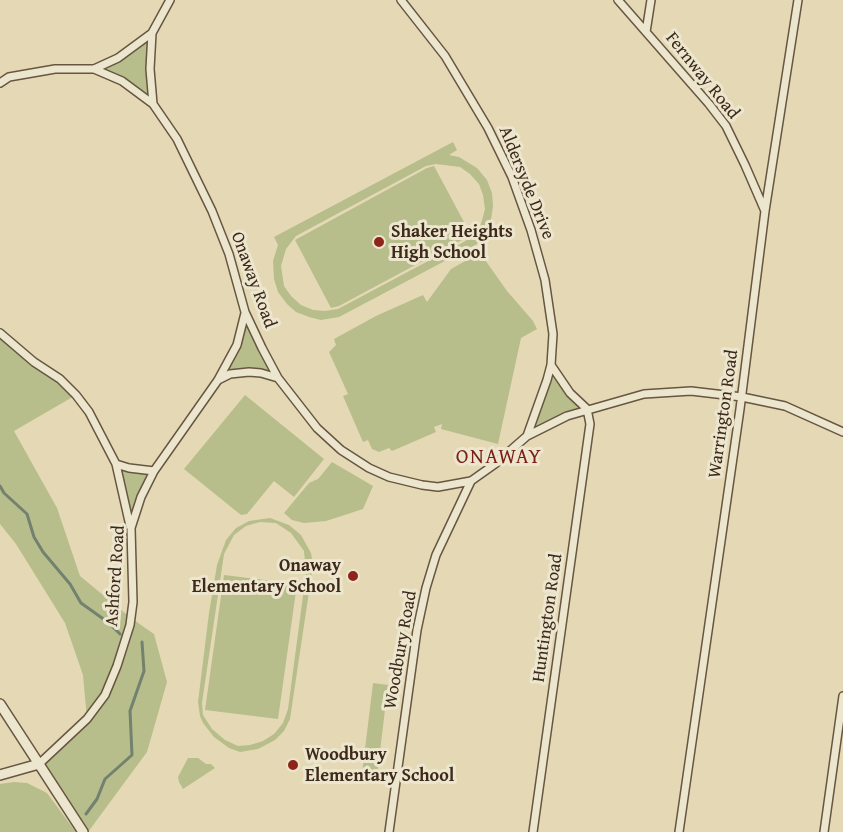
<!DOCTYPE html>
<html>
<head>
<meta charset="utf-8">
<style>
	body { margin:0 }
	canvas { display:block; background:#e4d8b5 }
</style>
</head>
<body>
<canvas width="843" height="832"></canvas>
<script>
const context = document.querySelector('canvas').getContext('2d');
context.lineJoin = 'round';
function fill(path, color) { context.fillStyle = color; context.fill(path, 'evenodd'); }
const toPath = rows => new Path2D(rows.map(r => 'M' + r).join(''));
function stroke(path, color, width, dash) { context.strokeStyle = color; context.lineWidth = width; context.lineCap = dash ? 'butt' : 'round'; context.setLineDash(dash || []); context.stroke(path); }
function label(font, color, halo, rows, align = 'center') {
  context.font = font + ' "Gentium Book Plus",serif'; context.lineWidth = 6; context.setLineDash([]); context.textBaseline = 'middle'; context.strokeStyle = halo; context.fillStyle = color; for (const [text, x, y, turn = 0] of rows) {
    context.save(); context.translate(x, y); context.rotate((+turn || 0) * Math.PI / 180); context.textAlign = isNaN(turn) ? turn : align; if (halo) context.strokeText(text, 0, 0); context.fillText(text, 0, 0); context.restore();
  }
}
fill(toPath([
	[152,33,153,104,138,91,94,69,118,58],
	[453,142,457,150,449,155,459,157,477,168,487,180,492,193,493,206,491,220,486,233,477,244,339,317,321,320,309,317,296,312,287,304,278,292,274,279,273,261,278,245,274,237],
	[436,164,460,167,470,174,479,184,483,195,485,209,481,224,473,236,462,243,338,309,325,311,313,310,301,305,291,296,284,286,281,266,286,249,296,236,426,166],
	[434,166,471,235,339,306,331,308,295,240,427,168],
	[476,255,483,257,507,291,533,321,537,329,521,338,498,444,441,429,442,424,434,427,436,432,392,451,389,448,379,452,372,449,368,440,363,442,343,396,348,394,329,352,336,345,334,339,376,316,423,295,427,302,451,269],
	[245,312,278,378,249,372,218,380,232,355],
	[0,333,76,395,14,431,57,508,80,576,131,618,154,634,167,682,147,752,88,832,83,832,39,764,87,719,83,675,65,623,16,544,0,524],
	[551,365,587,409,527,436],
	[245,395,324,459,294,497,274,481,247,514,241,515,184,469],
	[332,462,373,486,363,509,326,521,304,523,292,520,284,513,309,483,318,479],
	[116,464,154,471,131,528],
	[270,518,289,525,301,535,311,553,313,565,290,719,284,731,275,740,258,749,240,752,229,748,214,737,203,723,200,716,198,702,209,613,217,565,226,540,236,528,249,521],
	[260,522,276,523,291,533,304,551,306,573,288,709,283,723,274,734,263,741,250,745,238,746,225,740,212,729,203,715,202,703,224,554,234,535,246,526],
	[224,575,297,584,278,719,205,710],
	[373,683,388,685,377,776,362,774],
	[188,758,198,758,206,764,211,764,215,768,183,789,179,782,178,777],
	[14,782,27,783,47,793,76,832,0,832,0,784]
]), '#b7be8b');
stroke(toPath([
	[0,486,4,493,27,514,34,537,43,552,70,584,81,603,109,623,120,634],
	[86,814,97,799,105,779,132,755,130,711,144,671,142,642]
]), '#73816f', 3);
const minor = toPath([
	[401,0,445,56,488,128,512,177,531,230,545,280,553,334,551,365,547,380,527,436],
	[618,0,709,104,726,126,745,165,765,211],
	[646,32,651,0],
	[152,33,150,69,153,104,177,139,212,211,229,254,245,312,262,348,278,378,317,428,341,450,369,468,389,477,422,485,438,487,471,481,495,464,527,436,567,416,644,394,691,391,742,397,785,406,843,432],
	[94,69,122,81,153,104],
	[0,83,9,77,55,69,94,69,118,58,152,33,170,0],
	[0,333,34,362,60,379,76,395,89,412,116,464,130,526],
	[551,365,570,393,587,409],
	[218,380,230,374,249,372,261,373,278,378],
	[116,464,129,468,154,471],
	[39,764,87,719,105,695,117,666,130,625,133,602,131,528,141,497,154,471,218,380,237,345,245,313],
	[389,832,417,630,426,588,436,555,471,481],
	[533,832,590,424,587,409],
	[679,832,740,409,765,211,798,0],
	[824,832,843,696]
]);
const tertiary = toPath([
	[0,704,83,832],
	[0,775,39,764]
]);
stroke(minor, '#675641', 10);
stroke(tertiary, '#675641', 12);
stroke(minor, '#ede6cf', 7);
stroke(tertiary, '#ede6cf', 9);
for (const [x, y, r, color] of [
	[379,242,6,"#8f2418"],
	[353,576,6,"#8f2418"],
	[293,765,6,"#8f2418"]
]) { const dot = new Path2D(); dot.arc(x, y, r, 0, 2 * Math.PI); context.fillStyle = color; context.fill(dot); stroke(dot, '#ede6cf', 2); }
label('18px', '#3d2a1a', '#ede6cf', [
	["Fernway Road",702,76,51],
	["Aldersyde Drive",526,183,68],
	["Onaway Road",253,280,70],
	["Warrington Road",724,414,-82],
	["Ashford Road",116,576,-86],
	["Huntington Road",548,618,-82],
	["Woodbury Road",401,650,-80]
]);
label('bold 18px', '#3d2a1a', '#ede6cf', [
	["Shaker Heights",391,232],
	["High School",391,253],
	["Onaway",341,566,"right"],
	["Elementary School",341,587,"right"],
	["Woodbury",305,755],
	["Elementary School",305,776]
], 'left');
context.letterSpacing = '1.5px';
label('21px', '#7a1f14', '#ede6cf', [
	["ONAWAY",499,458]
]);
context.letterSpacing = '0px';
</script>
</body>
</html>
